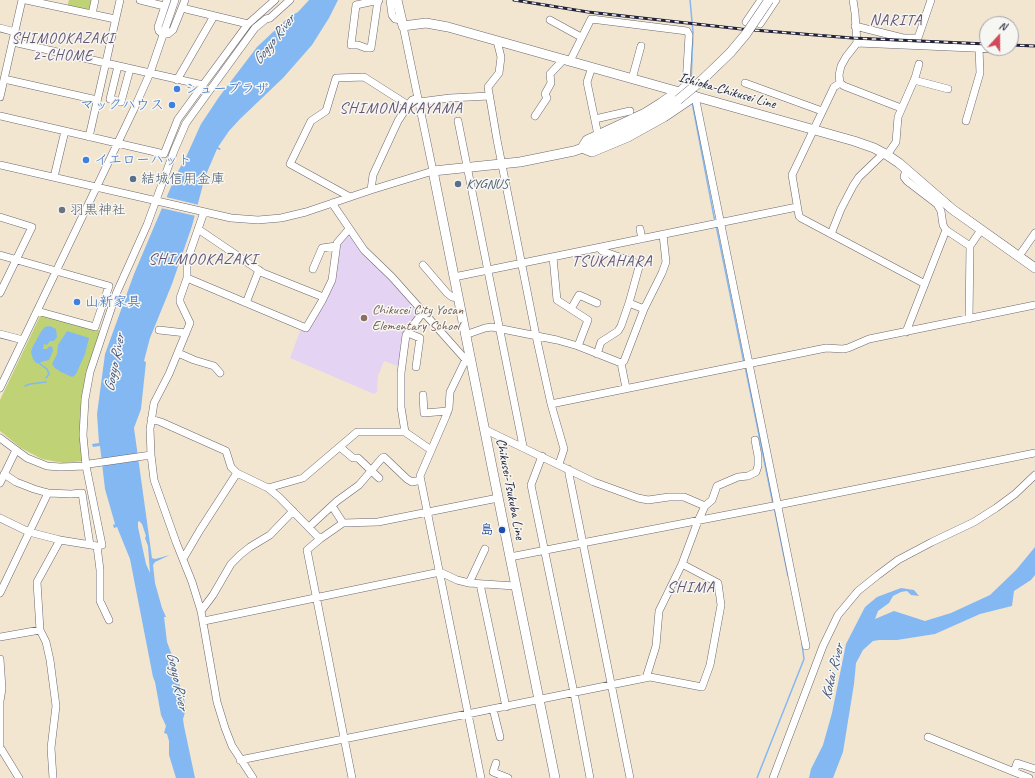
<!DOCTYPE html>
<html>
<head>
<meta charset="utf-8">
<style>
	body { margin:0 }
	#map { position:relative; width:1035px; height:778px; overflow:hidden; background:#f3e6d1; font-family:Caveat,sans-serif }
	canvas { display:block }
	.north { position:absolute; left:979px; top:16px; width:40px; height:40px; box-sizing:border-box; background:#f6f6f2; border:1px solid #a1a1a9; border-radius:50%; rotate:21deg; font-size:11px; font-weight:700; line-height:16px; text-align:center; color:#22223b }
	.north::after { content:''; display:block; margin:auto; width:14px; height:18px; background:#d1495b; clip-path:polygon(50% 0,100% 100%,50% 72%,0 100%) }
</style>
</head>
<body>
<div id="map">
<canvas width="1035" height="778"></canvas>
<div class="north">N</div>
</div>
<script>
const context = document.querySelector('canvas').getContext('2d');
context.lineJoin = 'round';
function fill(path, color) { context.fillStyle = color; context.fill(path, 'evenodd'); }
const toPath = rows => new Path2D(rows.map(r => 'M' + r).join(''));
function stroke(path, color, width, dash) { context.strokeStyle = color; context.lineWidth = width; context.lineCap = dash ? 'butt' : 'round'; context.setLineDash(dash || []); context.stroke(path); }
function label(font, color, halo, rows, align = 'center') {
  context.font = font + ' Caveat,"Klee One",sans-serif'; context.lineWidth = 3; context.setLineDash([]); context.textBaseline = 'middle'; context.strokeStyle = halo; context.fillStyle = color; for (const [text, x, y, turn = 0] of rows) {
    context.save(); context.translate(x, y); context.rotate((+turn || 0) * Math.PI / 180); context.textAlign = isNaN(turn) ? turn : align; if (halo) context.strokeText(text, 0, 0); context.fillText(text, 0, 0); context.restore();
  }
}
fill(toPath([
	[348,233,419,311,419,313,411,323,400,367,384,361,378,376,377,392,374,394,290,358,300,331,305,330,308,331,324,300,339,245]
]), '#e4d3f2');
fill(toPath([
	[69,0,92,0,89,11,67,7],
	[41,314,101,331,89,371,83,461,63,463,42,459,21,448,0,431,0,400]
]), '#bfd275');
fill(toPath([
	[309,0,338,0,329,18,312,45,283,78,240,119,229,131,218,147,221,149,220,150,217,149,205,177,192,226,172,284,150,338,144,361,146,362,141,409,134,428,152,558,155,559,170,555,155,562,153,565,155,583,162,608,166,617,164,617,167,642,175,663,174,668,181,689,182,689,186,709,183,719,184,726,195,778,176,778,169,755,169,741,167,734,164,733,166,726,161,715,155,682,153,677,130,559,117,527,114,528,113,525,115,524,105,489,100,446,93,447,92,444,99,443,97,414,105,354,134,274,176,175,187,155,201,124,219,97,257,47,289,17,298,12],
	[139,521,142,524,146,536,145,538,148,546,150,573,146,564,138,527,138,522],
	[50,326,56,329,57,337,54,341,50,341,47,345,44,344,43,349,47,349,48,347,52,346,53,351,49,360,41,362,40,364,36,363,33,359,31,352,32,348,42,330,45,327],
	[67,331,89,338,85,354,76,374,72,377,61,372,55,368,52,364,57,354,58,345],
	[1035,547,1035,575,1031,580,1014,591,1012,606,980,614,935,634,897,640,879,640,873,641,863,650,856,663,854,684,843,752,833,778,809,778,811,769,823,745,832,713,846,644,865,607,877,597,901,588,914,590,919,596,911,595,907,591,901,592,893,596,889,603,878,611,875,619,894,611,925,621,951,613,990,595,1016,570]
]), '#84b8f2');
fill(toPath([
	[166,197,199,205,196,216,161,208]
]), '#f3e6d1');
stroke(toPath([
	[690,0,693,32,691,84],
	[692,102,715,222],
	[716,225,744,363],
	[40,364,47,369,49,374,46,378],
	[745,366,773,504],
	[25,386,30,384,46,382],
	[774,507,788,576],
	[757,778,804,659,802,644]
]), '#84b8f2', 1.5);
const minor = toPath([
	[26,0,115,19],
	[140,0,164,6],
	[378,0,371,48,366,48,358,45,351,45,356,5,379,0],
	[390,0,392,15,395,19,402,20],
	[182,8,248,24],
	[92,14,95,0],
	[550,20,581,37],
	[746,22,761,0],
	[760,24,776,0],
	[855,26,903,38,918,38,931,0],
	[0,28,15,32],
	[163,34,168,34,173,30,185,0],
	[163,34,159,31,158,27,167,0],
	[497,41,501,57,499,73,488,87,497,140,536,336,551,404,564,449,559,464],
	[13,42,203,85],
	[857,43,995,49],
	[570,61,591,19,687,31,689,35,686,85,678,92],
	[118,66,110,99,121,102,130,69],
	[592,67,587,82,598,135],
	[4,79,97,100],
	[632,79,641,46],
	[177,80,214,16],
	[914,80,948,89],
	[745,83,822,111],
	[840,83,834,87,792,175,799,216,801,218,925,284],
	[840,83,839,75,841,66,846,57,857,43,855,13,853,0],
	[840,83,844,86,901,108],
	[695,96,806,646],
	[0,97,22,0],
	[419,102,450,98,489,96],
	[0,116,164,154,178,119,200,89,248,24,275,0],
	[535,116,547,98,545,94,551,83,550,74,564,59],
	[595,119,630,111],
	[458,121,523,446],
	[966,121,980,73,979,48],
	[89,137,120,0],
	[887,155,896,142,898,117,915,78,919,64],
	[0,165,231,218,258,220,281,218,306,212,371,190,433,171,403,26],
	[906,169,904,177,907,181,937,204,941,211,943,225,946,230,970,246],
	[54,177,65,131],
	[371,190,373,175,398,121,407,107,412,100,418,98],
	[350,197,290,164,311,121,326,111,336,78,364,77,408,105],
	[332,203,364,250,392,277,466,360],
	[204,212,187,261,187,278,180,298,180,302,190,323,169,374,154,403,150,429,151,455,154,480,176,542,192,582,201,611,217,702,225,728,232,746,253,778],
	[0,217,32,227,0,293],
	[198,229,263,273,323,297],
	[640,229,642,239],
	[831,234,841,209,853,186,859,177,884,153],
	[0,255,109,286,95,327,37,311],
	[1019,256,1035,233],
	[553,257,557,300,588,320,578,346],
	[423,265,447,293,452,297,458,298],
	[313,269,322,248,336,246],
	[454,277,797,207],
	[187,278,306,328,322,301,332,280,337,243,349,229],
	[246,303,259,270],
	[629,303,644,309],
	[571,309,579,295,597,303],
	[969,319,970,246,981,230],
	[159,330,186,333],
	[906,332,946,230],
	[408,333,420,338,416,367],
	[0,334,23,340],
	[465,335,485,328,492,327,557,340,578,346,621,363],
	[178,353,194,360,214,366,220,373],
	[469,353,450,392,449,408,446,416,420,476,481,778],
	[597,354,601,342,618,331,621,326,629,303,639,267,638,264,628,260,602,251,600,248],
	[0,388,134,109,150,73,175,0],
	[626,388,621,363,624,361,644,309,662,273,666,262,663,235],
	[423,395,424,413,448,411],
	[551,404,816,350,826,348,843,349,848,348,869,339,1035,305],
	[151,419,161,422,226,451,231,467,237,473,268,488,279,497,320,539],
	[484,429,594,482,638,498,648,500,669,497,684,497,705,506],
	[405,432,401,407,401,373,406,335,423,312],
	[0,438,27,458,47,466,60,467,86,466,89,464,151,455],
	[340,447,353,458,358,458,379,478],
	[542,456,531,485,574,693,590,778],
	[568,469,630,778],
	[4,474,16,482,34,489,48,493,71,494,82,493,90,545],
	[0,483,16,450],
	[268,488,303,478,357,432,405,432,431,450],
	[332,506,343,523],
	[0,518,29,532,60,540,97,546,102,545,86,466,83,435,85,399,90,372,116,294,147,225,174,151,186,123,255,28,266,19,270,18,290,0],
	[309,527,337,501,359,485,382,458,384,457,407,479,412,482,421,480],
	[97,546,100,570,100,601,109,620],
	[510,557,778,505,1035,453],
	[183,559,200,530,237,473],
	[469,583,485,549],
	[480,584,506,707],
	[0,593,48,493],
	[201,611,213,595,231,564,240,555,250,547,270,535,293,511],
	[204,621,440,572,457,580,469,583,515,586],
	[40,630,46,642,50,660,56,706,51,748,53,778],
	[0,637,40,630,37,582,60,540],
	[0,659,2,689,0,701,0,748],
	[646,678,656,646,659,611,682,564,698,521,705,506,712,500,717,486,738,477,748,476,756,472,758,466,758,456,755,440],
	[493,709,500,737],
	[928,737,1029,778],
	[0,747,19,778],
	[240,760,650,677,702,687,710,665,721,605,718,583,682,564],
	[496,763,493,772,508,778],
	[1014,772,1017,763,1035,769],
	[352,778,307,550,320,539,343,523,378,522,498,498],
	[773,778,823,646,838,615,858,591,878,575,898,560,932,542,974,522,996,508,1015,494,1035,475]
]);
const major = toPath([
	[397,0,403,26,426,23,448,27,854,141,874,148,887,155,899,163,952,209,1035,268],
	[675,91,671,96,661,103,645,113,587,140,582,148,592,152,628,137,664,117,695,96],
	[555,778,510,557,433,171,520,162,574,151,606,140,631,128,678,100]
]);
stroke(minor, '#6b6770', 8);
stroke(major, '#6b6770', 10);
stroke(minor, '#fff', 7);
stroke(major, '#fff', 9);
const rail = toPath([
	[514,0,588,12,741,29,852,38,987,44],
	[1011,45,1035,46]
]);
stroke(rail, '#22223b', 3);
stroke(rail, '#f6f6f2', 1.5, [4.5]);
const majorBridge = toPath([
	[678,100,702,80,730,53,746,34,769,0]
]);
stroke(majorBridge, '#6b6770', 10, []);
stroke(majorBridge, '#fff', 9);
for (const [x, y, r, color] of [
	[177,89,4,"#3f7fe0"],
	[172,105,4,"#3f7fe0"],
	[86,160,4,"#3f7fe0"],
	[133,179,4,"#5c6f8a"],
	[458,184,4,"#5c6f8a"],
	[62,210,4,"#6b7280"],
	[77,302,4,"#3f7fe0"],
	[364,318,4,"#8d6e63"],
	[502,530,4,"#1a4fb4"]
]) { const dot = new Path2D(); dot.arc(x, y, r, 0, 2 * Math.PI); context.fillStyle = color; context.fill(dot); stroke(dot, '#f6f6f2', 1.5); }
label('14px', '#366cbe', '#f6f6f2', [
	["シュープラザ",185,89],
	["マックハウス",164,105,"right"],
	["イエローハット",94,160],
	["山新家具",85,302]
], 'left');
label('14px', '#22223b', '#f6f6f2', [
	["Ishioka-Chikusei Line",727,91,16],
	["Chikusei-Tsukuba Line",510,489,79]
]);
label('14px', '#4e5e75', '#f6f6f2', [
	["結城信用金庫",141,179],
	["KYGNUS",466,184]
], 'left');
label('14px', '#5b616d', '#f6f6f2', [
	["羽黒神社",70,210]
], 'left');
label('14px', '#785e54', '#f6f6f2', [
	["Chikusei City Yosan",372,310],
	["Elementary School",372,326]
], 'left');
label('14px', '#164399', '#f6f6f2', [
	["島",494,530]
], 'right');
context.letterSpacing = '1px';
label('15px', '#635476', '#f6f6f2', [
	["SHIMOOKAZAKI",63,39],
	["2-CHOME",63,56]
]);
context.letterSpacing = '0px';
label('italic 15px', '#44567b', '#f6f6f2', [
	["Gogyo River",274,40,-52],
	["Gogyo River",115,363,-79],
	["Kokai River",833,672,-76],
	["Gogyo River",177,681,78]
]);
context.letterSpacing = '1px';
label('16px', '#635476', '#f6f6f2', [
	["NARITA",896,21],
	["SHIMONAKAYAMA",401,109],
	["SHIMOOKAZAKI",203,260],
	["TSUKAHARA",612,262],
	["SHIMA",691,588]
]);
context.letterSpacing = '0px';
</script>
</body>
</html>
